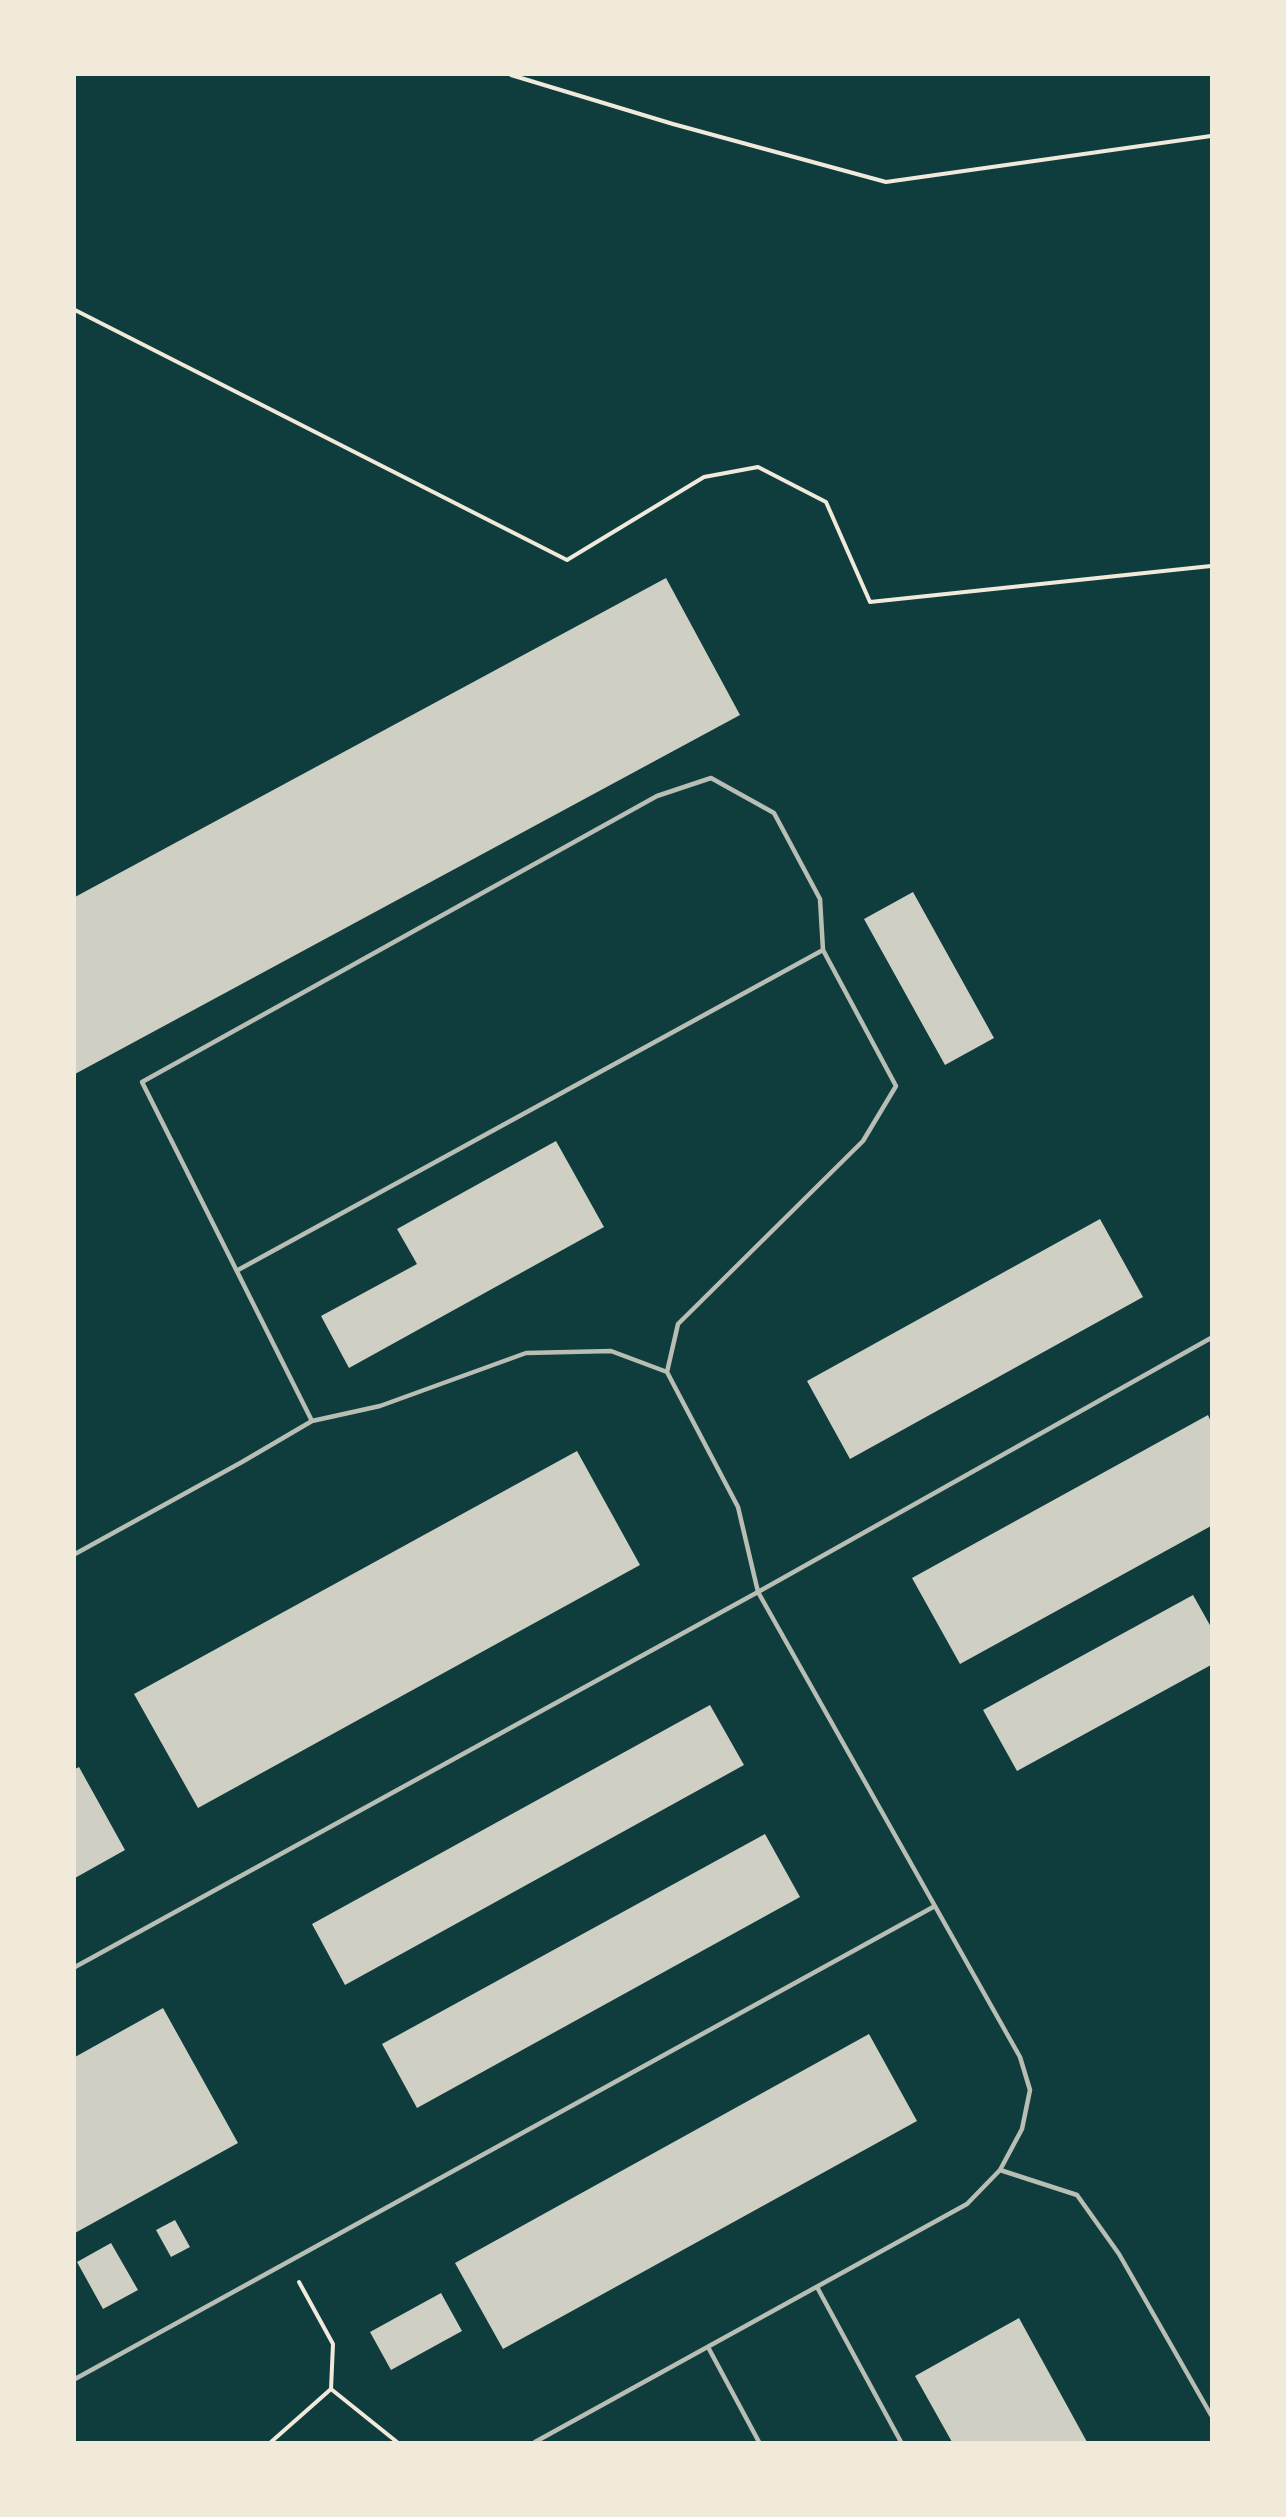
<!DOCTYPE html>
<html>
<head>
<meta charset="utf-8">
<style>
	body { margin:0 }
	#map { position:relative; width:1286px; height:2517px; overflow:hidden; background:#0f3d3e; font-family:"Times New Roman",serif }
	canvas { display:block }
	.frame { position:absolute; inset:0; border:76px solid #f1e9da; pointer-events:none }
</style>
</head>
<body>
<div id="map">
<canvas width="1286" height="2517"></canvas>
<div class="frame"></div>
</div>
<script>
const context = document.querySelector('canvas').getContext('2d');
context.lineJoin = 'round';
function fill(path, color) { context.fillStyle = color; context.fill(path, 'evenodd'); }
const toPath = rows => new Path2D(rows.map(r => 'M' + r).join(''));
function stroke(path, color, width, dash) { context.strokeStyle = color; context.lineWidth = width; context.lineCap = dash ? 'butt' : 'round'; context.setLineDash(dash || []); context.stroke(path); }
fill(toPath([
	[666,578,740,715,75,1074,75,897],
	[913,892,994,1038,945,1065,864,919],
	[556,1141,604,1227,349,1368,321,1316,417,1264,397,1229],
	[1100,1219,1143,1297,850,1459,807,1381],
	[1208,1415,1211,1422,1211,1526,960,1664,912,1578],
	[577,1451,640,1565,198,1808,134,1694],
	[1193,1595,1211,1627,1211,1665,1017,1771,983,1710],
	[710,1705,744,1765,345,1985,312,1924],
	[79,1767,125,1850,75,1878,75,1769],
	[765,1834,800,1897,417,2108,382,2044],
	[163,2008,238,2143,75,2233,75,2057],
	[869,2034,917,2121,503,2349,455,2263],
	[175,2220,190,2247,171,2257,156,2230],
	[111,2243,138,2290,103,2309,77,2262],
	[441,2293,462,2331,391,2370,370,2332],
	[1019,2318,1087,2442,952,2442,915,2376]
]), '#cfcfc3');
stroke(toPath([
	[511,75,673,124,886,182,1211,136],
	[75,310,567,560,704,477,758,467,826,502,870,602,1211,566],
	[299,2282,333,2344,331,2389,397,2442],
	[271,2442,331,2389]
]), '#f1e9da', 4);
stroke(toPath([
	[238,1270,823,950,896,1086,863,1141,678,1324,667,1372,738,1507,758,1592,1020,2057,1030,2090,1022,2129,1000,2170,967,2204,535,2442],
	[667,1372,611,1351,526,1353,380,1406,312,1421,142,1082,657,796,711,778,774,813,820,899,823,950],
	[75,1554,242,1462,312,1421],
	[75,1967,758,1592,1211,1338],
	[1000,2170,1077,2195,1119,2254,1211,2415],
	[817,2287,901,2442],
	[708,2347,759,2442],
	[75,2379,935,1906]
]), '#b8beb3', 4.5);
</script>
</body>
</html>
